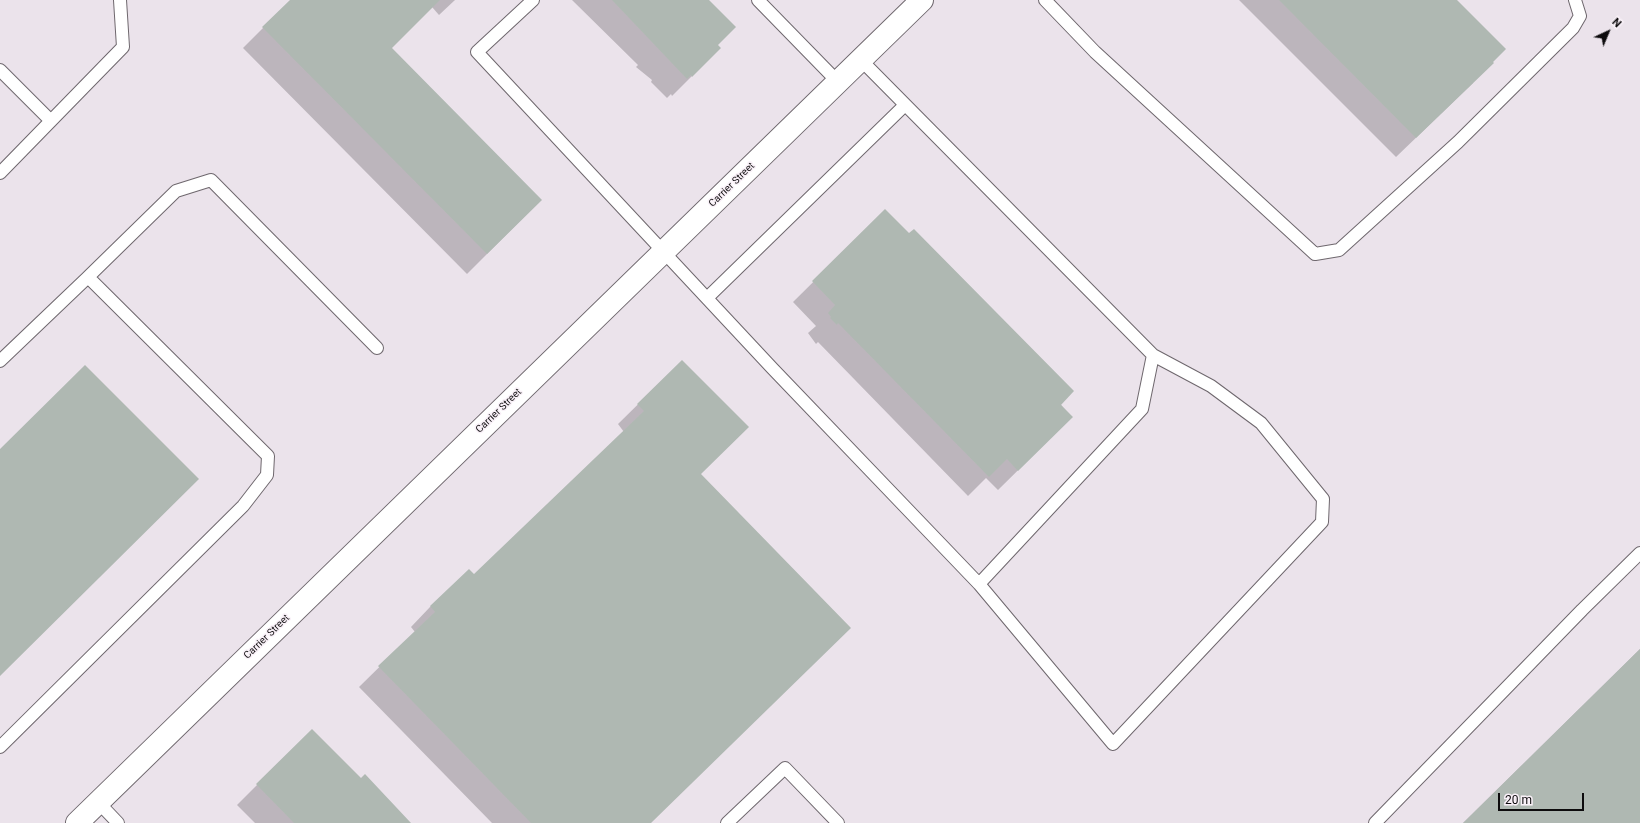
<!DOCTYPE html>
<html>
<head>
<meta charset="utf-8">
<style>
	body { margin:0 }
	#map { position:relative; width:1640px; height:823px; overflow:hidden; background:#ebe3eb; font-family:Roboto,sans-serif }
	canvas { display:block }
	.north { position:absolute; left:1588px; top:12px; width:40px; height:40px; -webkit-text-stroke:3px #f9f1f8; paint-order:stroke; rotate:44deg; font-size:11px; font-weight:700; line-height:16px; text-align:center; color:#0d0b0d }
	.north::after { content:''; display:block; margin:auto; width:14px; height:18px; background:#0d0b0d; clip-path:polygon(50% 0,100% 100%,50% 72%,0 100%) }
	.scale { position:absolute; left:1498px; top:793px; width:86px; height:18px; box-sizing:border-box; border:2px solid #0d0b0d; border-top:0; padding-left:5px; font-size:12px; line-height:14px; white-space:nowrap; color:#0d0b0d; -webkit-text-stroke:3px #f9f1f8; paint-order:stroke }
</style>
</head>
<body>
<div id="map">
<canvas width="1640" height="823"></canvas>
<div class="north">N</div>
<div class="scale">20 m</div>
</div>
<script>
const context = document.querySelector('canvas').getContext('2d');
context.lineJoin = 'round';
function fill(path, color) { context.fillStyle = color; context.fill(path, 'evenodd'); }
const toPath = rows => new Path2D(rows.map(r => 'M' + r).join(''));
function stroke(path, color, width, dash) { context.strokeStyle = color; context.lineWidth = width; context.lineCap = dash ? 'butt' : 'round'; context.setLineDash(dash || []); context.stroke(path); }
function label(font, color, halo, rows, align = 'center') {
  context.font = font + ' Roboto,sans-serif'; context.lineWidth = 3; context.setLineDash([]); context.textBaseline = 'middle'; context.strokeStyle = halo; context.fillStyle = color; for (const [text, x, y, turn = 0] of rows) {
    context.save(); context.translate(x, y); context.rotate((+turn || 0) * Math.PI / 180); context.textAlign = isNaN(turn) ? turn : align; if (halo) context.strokeText(text, 0, 0); context.fillText(text, 0, 0); context.restore();
  }
}
fill(toPath([
	[291,0,455,0,439,15,432,7,391,48,541,200,467,274,243,48],
	[572,0,707,0,716,45,720,48,672,96,671,94,667,98,651,82,652,80,636,67,638,65],
	[1239,0,1456,0,1473,83,1396,157],
	[885,211,1072,417,998,490,986,478,968,496,818,342,816,344,808,333,816,326,793,302],
	[682,361,700,474,650,823,492,823,359,687,415,632,411,627,430,607,469,570,474,576,624,432,618,424],
	[1640,649,1640,823,1463,823],
	[312,730,361,779,409,823,255,823,237,805]
]), '#0003');
fill(toPath([
	[290,0,440,0,392,48,542,200,487,254,262,27],
	[612,0,709,0,736,27,718,45,721,48,692,77,691,75,687,79],
	[1279,0,1457,0,1506,49,1493,62,1494,63,1416,138],
	[885,209,909,233,914,229,1074,391,1061,405,1073,417,1018,471,1007,459,989,477,838,323,837,325,830,318,831,317,828,313,835,305,812,281],
	[682,360,749,427,701,474,851,628,651,823,531,823,378,666,435,612,430,606,469,569,474,574,644,411,637,404],
	[85,365,199,479,0,676,0,449],
	[1640,649,1640,823,1463,823],
	[312,729,361,778,365,774,411,823,294,823,256,784]
]), '#afb8b2');
const service = toPath([
	[533,0,477,52,772,368,979,584,1142,409,1153,355,861,60],
	[758,0,838,82],
	[1045,0,1095,52,1315,254,1339,250,1458,142,1573,28,1580,16,1575,0],
	[0,70,51,121],
	[0,173,123,47,120,0],
	[88,277,176,191,211,180,377,348],
	[707,298,905,105],
	[0,361,88,277,268,456,267,475,243,506,0,747],
	[979,584,1113,744,1322,522,1323,499,1261,423,1211,386,1153,355],
	[98,802,118,823],
	[727,823,785,768,838,823],
	[1375,823,1582,610,1640,553]
]);
const minor = toPath([
	[77,823,922,0]
]);
stroke(service, '#6e676d', 14);
stroke(minor, '#6e676d', 24);
stroke(service, '#fff', 12);
stroke(minor, '#fff', 22);
label('10px', '#0d0b0d', '#f9f1f8', [
	["Carrier Street",732,185,-44],
	["Carrier Street",499,411,-44],
	["Carrier Street",267,637,-44]
]);
</script>
</body>
</html>
